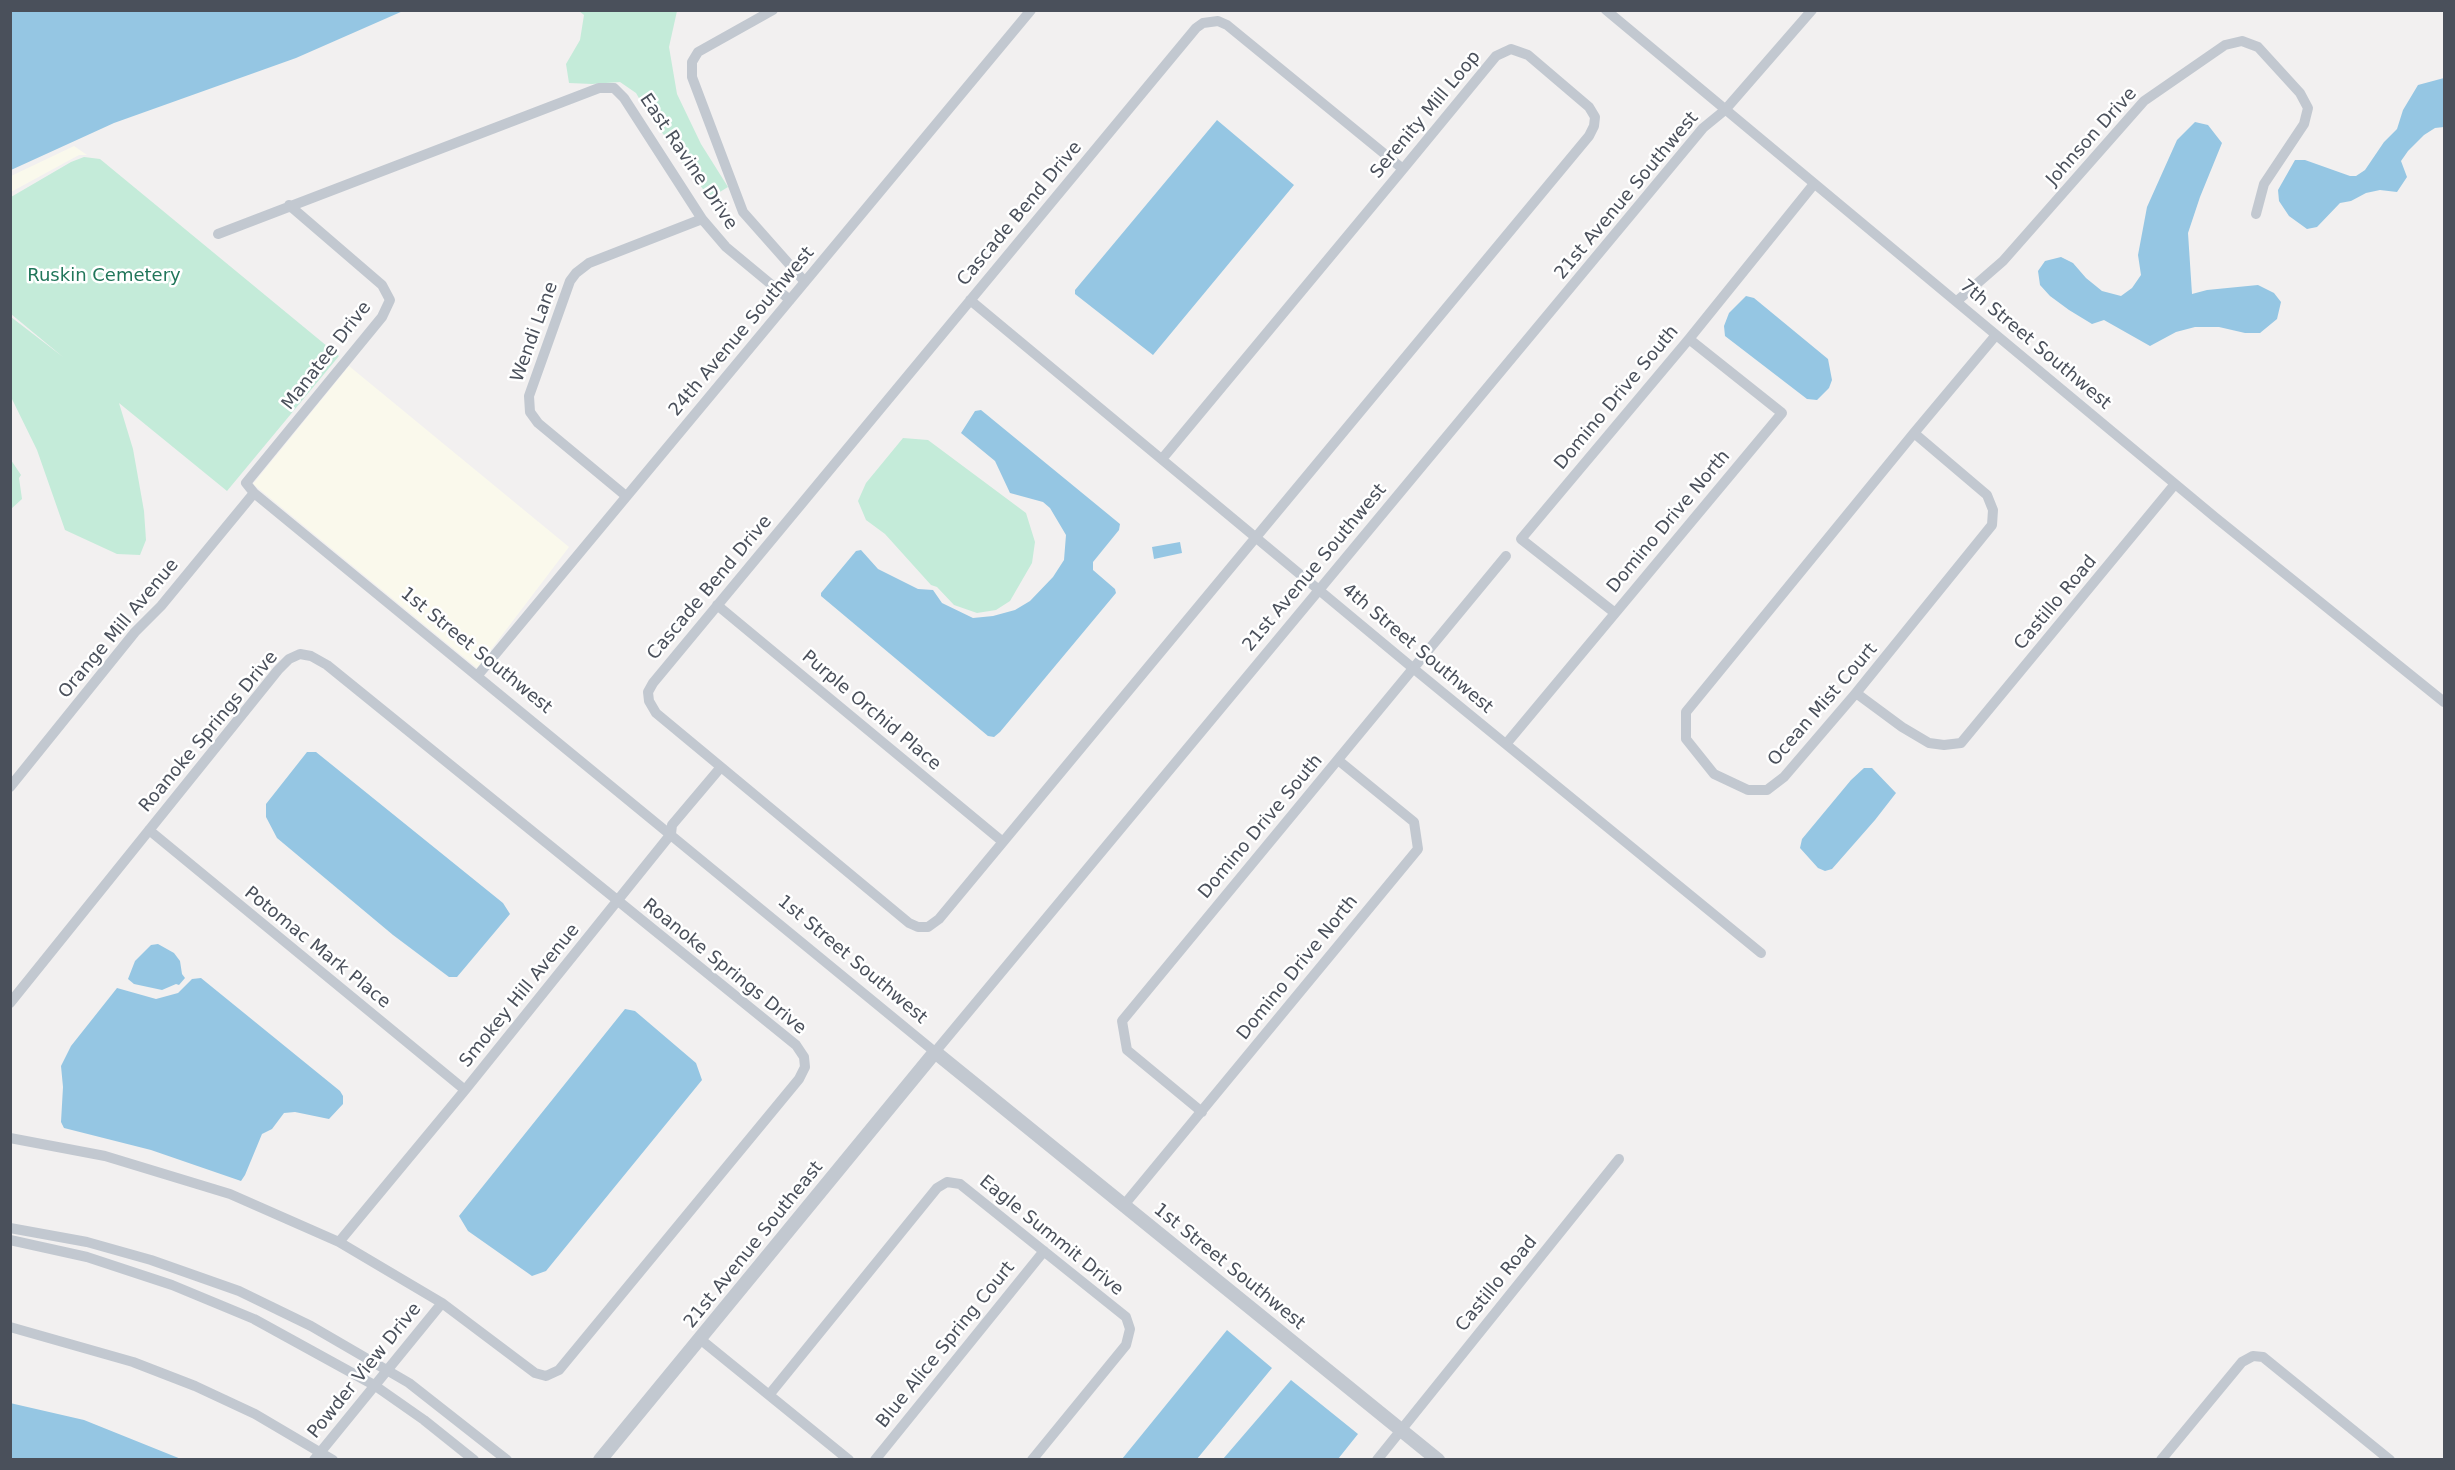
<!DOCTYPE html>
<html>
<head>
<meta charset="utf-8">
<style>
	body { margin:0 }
	#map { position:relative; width:2455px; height:1470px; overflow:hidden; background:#f2f0f0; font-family:"DejaVu Sans",sans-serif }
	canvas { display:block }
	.frame { position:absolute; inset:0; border:12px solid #4a505b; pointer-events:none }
</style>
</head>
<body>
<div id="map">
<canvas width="2455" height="1470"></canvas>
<div class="frame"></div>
</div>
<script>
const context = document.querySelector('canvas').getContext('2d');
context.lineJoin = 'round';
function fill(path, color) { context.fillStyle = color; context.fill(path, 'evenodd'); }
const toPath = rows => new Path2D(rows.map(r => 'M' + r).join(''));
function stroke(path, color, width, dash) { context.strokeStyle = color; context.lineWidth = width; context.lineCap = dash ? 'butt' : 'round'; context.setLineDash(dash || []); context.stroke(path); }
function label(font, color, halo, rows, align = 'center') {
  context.font = font + ' "DejaVu Sans",sans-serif'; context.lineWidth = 5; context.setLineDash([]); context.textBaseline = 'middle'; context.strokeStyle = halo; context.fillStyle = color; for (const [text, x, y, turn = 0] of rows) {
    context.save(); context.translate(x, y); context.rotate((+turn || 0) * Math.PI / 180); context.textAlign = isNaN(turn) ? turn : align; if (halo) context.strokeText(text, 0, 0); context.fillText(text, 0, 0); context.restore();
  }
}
fill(toPath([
	[74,146,87,155,79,155,11,192,11,176],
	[349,366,569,547,477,668,253,484]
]), '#faf9ec');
fill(toPath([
	[579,11,677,11,669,47,677,94,701,144,728,187,710,198,684,165,675,148,653,122,636,93,620,82,592,84,569,83,566,64,580,40,584,15],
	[84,157,100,159,339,356,227,491,119,403,133,449,144,511,146,540,140,555,117,554,65,530,37,450,11,397,11,317,63,357,11,314,11,197,71,162],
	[903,438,928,440,1026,513,1035,542,1032,563,1010,601,996,610,977,613,954,605,937,587,931,585,885,534,866,520,858,501,866,483],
	[11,460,21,475,19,478,22,499,11,509]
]), '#c4ebd9');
fill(toPath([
	[11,10,403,10,403,11,296,58,114,123,11,170],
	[2444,78,2444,127,2435,128,2424,135,2408,151,2401,161,2407,177,2397,192,2380,190,2366,193,2351,201,2340,203,2317,227,2307,229,2289,216,2279,201,2278,190,2295,160,2305,160,2350,176,2356,176,2365,170,2384,142,2397,129,2403,110,2418,85],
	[1217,120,1294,185,1153,355,1075,294,1075,290],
	[2195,122,2208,125,2222,143,2200,197,2188,233,2192,294,2207,290,2258,285,2274,293,2281,302,2277,319,2260,333,2245,333,2219,327,2195,327,2176,332,2150,346,2104,320,2092,324,2069,310,2050,296,2040,285,2038,271,2045,261,2061,257,2073,263,2086,278,2102,291,2121,296,2132,288,2141,275,2138,255,2147,207,2177,140],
	[1746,296,1754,298,1828,359,1832,380,1829,388,1817,400,1807,399,1725,336,1724,326,1729,313],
	[981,410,1120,524,1119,530,1093,562,1093,570,1115,589,1116,593,1000,732,994,737,988,736,821,596,821,593,856,551,861,550,878,569,918,589,933,590,942,603,973,618,993,616,1015,610,1030,601,1053,577,1064,560,1066,535,1050,508,1043,502,1010,493,995,461,961,433,975,411],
	[1180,542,1182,553,1154,559,1152,547],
	[307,752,316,752,503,903,510,914,457,977,449,977,393,935,277,838,266,817,266,804],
	[1864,768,1872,768,1896,793,1875,820,1832,869,1825,871,1818,868,1800,848,1802,839,1851,780],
	[158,944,174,953,180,961,182,974,185,978,179,985,176,984,162,990,134,984,128,979,135,961,151,945],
	[201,978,340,1091,343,1096,343,1104,329,1119,295,1112,284,1113,272,1129,262,1134,245,1175,241,1181,151,1150,64,1128,61,1122,63,1087,61,1066,71,1046,117,988,156,999,178,993,192,979],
	[625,1009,635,1011,696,1063,702,1080,546,1271,532,1276,468,1231,459,1216],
	[1227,1330,1272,1368,1197,1459,1122,1459],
	[1291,1380,1358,1434,1338,1459,1223,1459],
	[10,1403,84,1420,181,1459,11,1459]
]), '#95c6e3');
stroke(toPath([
	[773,10,698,52,692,62,692,77,743,212,805,282],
	[1606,10,2216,518,2444,702],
	[289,205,382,285,390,300,382,317,246,483,254,493,935,1052,1703,128,1725,110,1812,10],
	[218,234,599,88,614,88,624,98,702,219,726,247,790,300],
	[970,300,1414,669,1761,953],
	[1957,301,2003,261,2144,101,2225,45,2242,41,2258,47,2300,93,2308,108,2304,124,2264,184,2256,214],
	[1914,433,1987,495,1993,510,1992,525,1856,693,1784,777,1767,790,1748,790,1714,774,1686,739,1686,712,1914,433,1996,335],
	[1162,459,1403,169,1496,56,1511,49,1528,55,1589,107,1595,117,1594,126,1589,136,939,919,928,927,918,927,909,923,656,713,649,701,648,692,653,683,1196,28,1203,23,1218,21,1227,25,1403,169],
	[626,496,538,423,530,412,529,396,570,281,576,273,589,263,702,219],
	[717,605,1003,842],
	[1615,613,1521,539,1689,339,1814,184],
	[478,675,1031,10],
	[1856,693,1902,727,1929,743,1944,745,1961,743,2175,484],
	[1506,744,1782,413,1689,339],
	[10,787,135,632,161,606,254,493],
	[149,830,465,1090],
	[10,1003,278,670,289,659,300,654,311,656,327,665,796,1045,804,1057,805,1067,799,1079,559,1370,546,1376,535,1373,442,1303,339,1242,230,1194,105,1156,10,1138],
	[1202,1112,1127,1050,1122,1021,1506,556],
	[1124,1205,1418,849,1414,822,1338,760],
	[10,1228,87,1242,151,1260,239,1291,311,1326,409,1383,507,1460],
	[10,1240,87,1257,172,1285,254,1319,374,1385,424,1420,474,1460],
	[339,1242,465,1090,671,834,672,825,721,767],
	[10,1327,133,1362,195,1386,255,1414,333,1460],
	[700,1339,849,1460],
	[769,1395,937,1188,947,1182,960,1184,1126,1317,1130,1329,1126,1345,1032,1460],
	[314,1460,442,1303],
	[875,1460,1044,1251],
	[1377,1460,1619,1159],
	[2161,1460,2242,1362,2253,1356,2263,1357,2390,1460]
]), '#c2c8d0', 10);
stroke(toPath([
	[600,1460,935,1052,1438,1460]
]), '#c2c8d0', 14);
label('18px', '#4a505b', '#fff', [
	["Serenity Mill Loop",1426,115,-50],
	["Johnson Drive",2092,137,-48],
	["East Ravine Drive",688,162,56],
	["21st Avenue Southwest",1627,196,-50],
	["Cascade Bend Drive",1020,214,-50],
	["Wendi Lane",535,332,-70],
	["24th Avenue Southwest",742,332,-50],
	["7th Street Southwest",2035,345,40],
	["Manatee Drive",327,356,-52],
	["Domino Drive South",1617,398,-50],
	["Domino Drive North",1669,522,-50],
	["21st Avenue Southwest",1315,568,-50],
	["Cascade Bend Drive",710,588,-50],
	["Castillo Road",2056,603,-50],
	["Orange Mill Avenue",119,629,-50],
	["4th Street Southwest",1417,649,40],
	["1st Street Southwest",476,651,39],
	["Ocean Mist Court",1823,705,-49],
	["Purple Orchid Place",871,711,40],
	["Roanoke Springs Drive",209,732,-50],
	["Domino Drive South",1261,827,-50],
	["Potomac Mark Place",317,948,39],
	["1st Street Southwest",852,960,40],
	["Roanoke Springs Drive",724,967,39],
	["Domino Drive North",1298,968,-51],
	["Smokey Hill Avenue",520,996,-51],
	["Eagle Summit Drive",1051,1236,39],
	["21st Avenue Southeast",754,1245,-51],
	["1st Street Southwest",1229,1267,39],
	["Castillo Road",1497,1284,-51],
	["Blue Alice Spring Court",946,1345,-51],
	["Powder View Drive",365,1371,-51]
]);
label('18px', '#21765a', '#fff', [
	["Ruskin Cemetery",104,276]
]);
</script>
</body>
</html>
